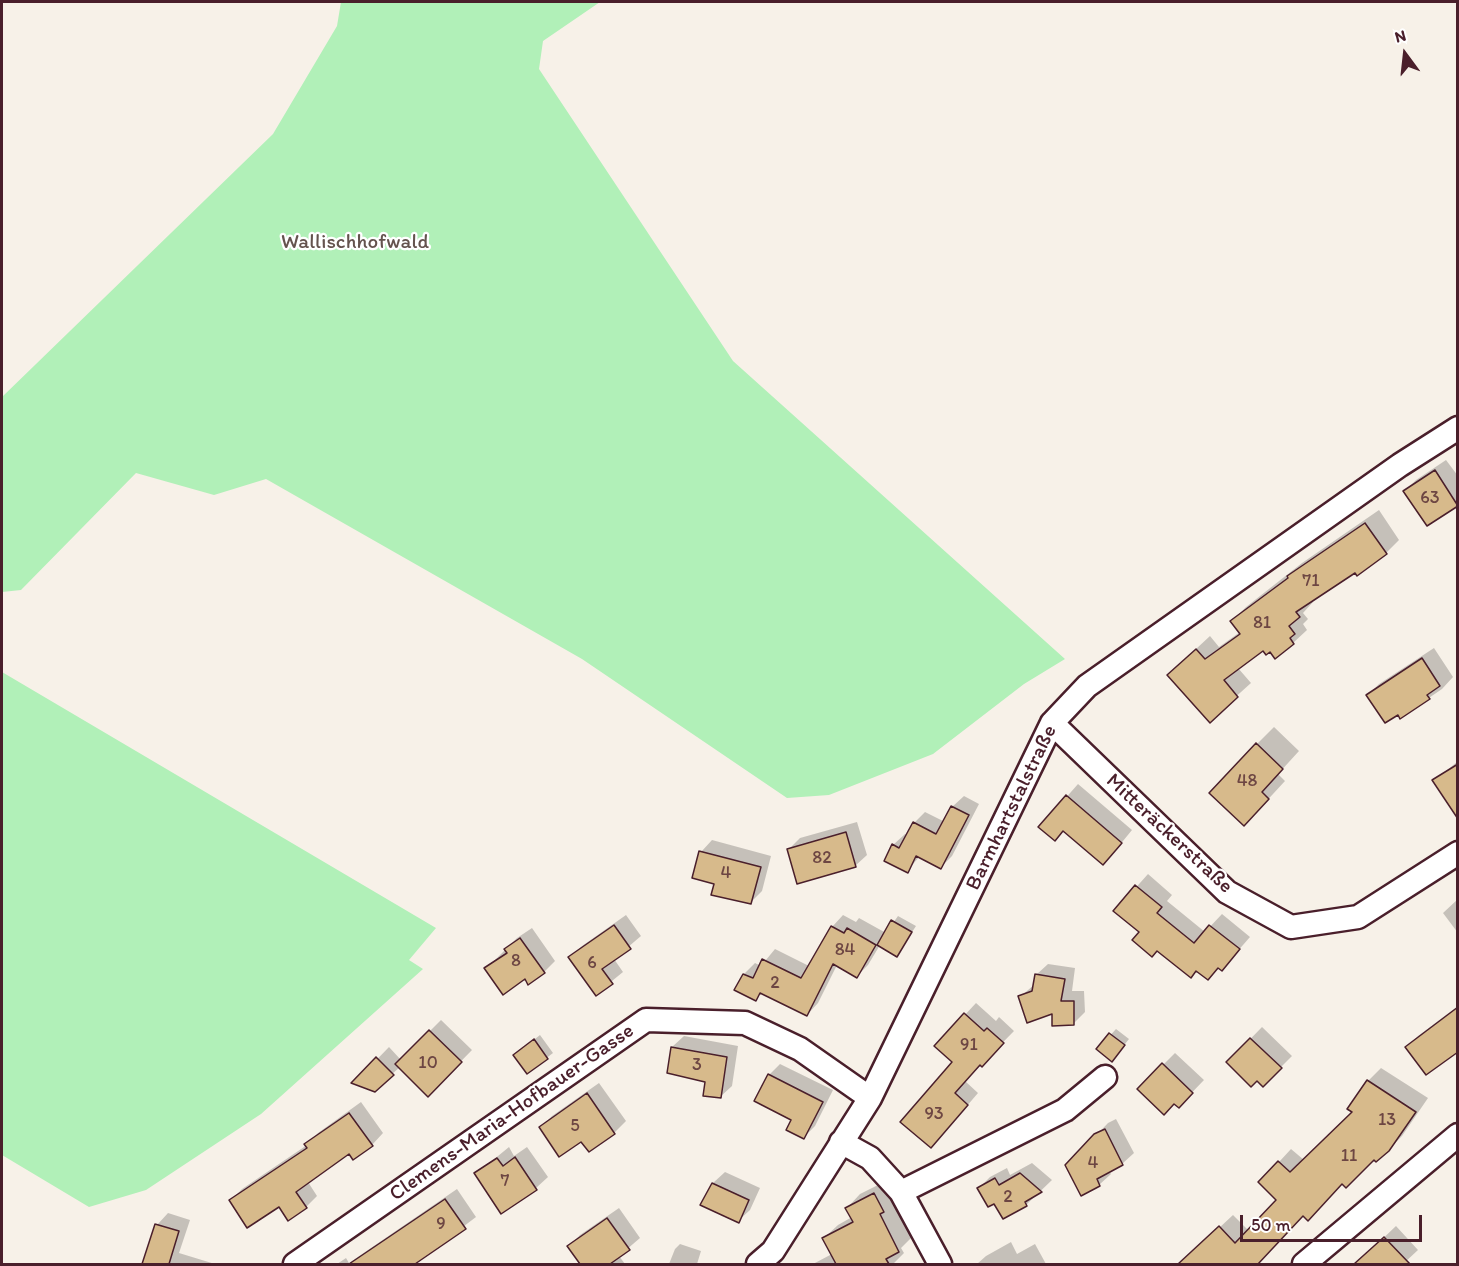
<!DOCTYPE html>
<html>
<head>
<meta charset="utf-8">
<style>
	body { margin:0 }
	#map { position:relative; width:1459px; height:1266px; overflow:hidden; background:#f7f1e8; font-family:Itim,sans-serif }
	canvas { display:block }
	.frame { position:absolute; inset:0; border:3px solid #4a1f2b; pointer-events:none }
	.north { position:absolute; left:1375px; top:24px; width:60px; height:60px; -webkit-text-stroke:4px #fff; paint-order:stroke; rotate:345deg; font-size:16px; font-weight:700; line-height:24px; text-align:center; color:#4a1f2b }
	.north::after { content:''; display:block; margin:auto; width:21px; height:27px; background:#4a1f2b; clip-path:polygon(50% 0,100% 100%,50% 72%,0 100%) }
	.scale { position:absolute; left:1240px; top:1215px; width:182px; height:27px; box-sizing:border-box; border:3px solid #4a1f2b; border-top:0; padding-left:8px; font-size:18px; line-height:21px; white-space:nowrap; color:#4a1f2b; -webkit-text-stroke:4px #fff; paint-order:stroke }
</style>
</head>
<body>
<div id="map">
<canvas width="1459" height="1266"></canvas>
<div class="frame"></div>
<div class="north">N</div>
<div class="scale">50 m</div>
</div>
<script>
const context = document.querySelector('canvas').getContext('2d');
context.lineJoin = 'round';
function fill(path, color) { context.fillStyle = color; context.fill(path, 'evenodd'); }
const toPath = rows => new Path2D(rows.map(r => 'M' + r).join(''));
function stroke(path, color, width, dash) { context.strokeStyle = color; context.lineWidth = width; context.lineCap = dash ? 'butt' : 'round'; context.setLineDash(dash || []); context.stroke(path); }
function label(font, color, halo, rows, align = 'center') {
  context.font = font + ' Itim,sans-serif'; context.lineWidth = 4.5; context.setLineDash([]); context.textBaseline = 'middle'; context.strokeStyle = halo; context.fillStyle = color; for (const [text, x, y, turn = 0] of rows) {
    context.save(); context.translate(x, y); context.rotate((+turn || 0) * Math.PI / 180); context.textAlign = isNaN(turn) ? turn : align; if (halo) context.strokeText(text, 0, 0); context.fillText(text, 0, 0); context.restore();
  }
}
fill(toPath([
	[341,2,600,2,543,41,539,69,733,361,1065,659,1024,684,933,754,829,795,787,798,582,659,266,479,214,495,136,473,21,590,2,592,2,397,273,134,337,26],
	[2,672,436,928,409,960,423,969,261,1114,146,1190,89,1207,2,1155]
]), '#b1f0b8');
fill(toPath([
	[1446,460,1458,476,1457,504,1428,524,1405,491,1416,480],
	[1379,510,1399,540,1386,553,1311,600,1313,602,1303,613,1308,619,1303,624,1307,630,1293,643,1275,657,1271,650,1263,649,1238,668,1251,683,1210,720,1183,661,1210,636,1219,647,1240,632,1232,621,1246,607,1302,563],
	[1434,648,1453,677,1442,689,1401,717,1368,695,1379,684],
	[1274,727,1299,751,1278,774,1285,781,1261,807,1257,744],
	[1458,761,1458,801,1434,781],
	[1078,784,1132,830,1114,852,1064,829,1041,826],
	[964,796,979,804,952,856,941,867,920,856,907,871,893,845,905,834,907,835,914,823,925,812,945,822,952,807],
	[857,822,867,855,855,866,789,849,800,838],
	[712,840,771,856,762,891,750,903,716,883,701,852],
	[1148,874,1172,895,1167,901,1205,932,1222,914,1250,937,1222,969,1220,967,1208,978,1115,911],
	[1458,899,1458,933,1443,913],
	[626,915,641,936,614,959,623,972,596,994,570,957,582,946],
	[843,915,856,922,859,918,886,933,898,916,916,926,897,955,880,945,868,965,857,976,837,965,818,1003,807,1015,762,992,756,999,744,974,755,963,761,966,775,949,809,966,832,927],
	[532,928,555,961,544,972,525,977,486,969,517,938],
	[1048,964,1075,968,1072,991,1084,991,1085,1012,1073,1024,1020,997,1035,984,1036,975],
	[976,1003,996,1021,999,1017,1014,1031,965,1081,978,1093,942,1135,954,1062,936,1046],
	[1458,1006,1458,1050,1407,1047,1418,1036],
	[441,1020,472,1050,428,1095,400,1067,374,1090,354,1083,389,1047,401,1060],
	[1262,1027,1292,1056,1263,1085,1228,1062],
	[1116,1029,1129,1039,1117,1054,1098,1049],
	[540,1035,553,1053,528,1072,521,1050],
	[684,1036,738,1046,732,1086,720,1097,672,1047],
	[1175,1053,1204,1080,1179,1106,1175,1102,1139,1089],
	[780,1064,833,1090,815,1126,804,1137,769,1075],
	[1381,1068,1428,1098,1402,1136,1388,1150,1303,1214,1253,1264,1199,1264,1190,1255,1233,1215,1249,1231,1278,1200,1279,1162,1291,1149,1304,1160,1354,1112,1368,1081],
	[599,1083,626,1121,614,1133,589,1150,582,1140,541,1127,552,1116],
	[361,1102,383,1133,372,1145,349,1152,308,1182,317,1196,306,1207,231,1200,242,1189,307,1145,318,1133],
	[1116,1119,1134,1153,1122,1164,1109,1171,1111,1174,1099,1185,1067,1166,1108,1123],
	[509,1147,514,1156,527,1147,548,1177,536,1188,502,1212,476,1174],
	[1032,1163,1052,1180,1026,1205,995,1202,979,1188,990,1177,1007,1168,1010,1175],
	[725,1172,760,1188,750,1210,738,1221,702,1205,713,1183],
	[888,1180,893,1201,912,1237,901,1248,904,1253,893,1264,813,1264,832,1254,824,1238,838,1225,852,1217,847,1208,860,1194],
	[457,1189,476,1217,414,1264,337,1264,346,1258,349,1263],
	[619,1208,640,1238,619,1256,625,1264,582,1264,569,1246,580,1235],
	[168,1213,190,1220,179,1253,215,1264,144,1264,157,1225],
	[1396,1226,1418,1250,1403,1264,1356,1264],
	[1011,1242,1017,1254,1035,1244,1046,1264,977,1264,986,1256],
	[680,1244,701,1251,697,1264,669,1264,675,1249]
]), '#0003');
const building = toPath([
	[1435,470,1458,506,1427,526,1403,491,1435,470],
	[1365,523,1387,554,1357,576,1355,573,1296,612,1300,617,1289,626,1295,634,1290,638,1294,644,1275,659,1270,652,1266,655,1263,651,1224,680,1238,697,1210,723,1167,675,1196,649,1205,659,1240,634,1230,621,1288,578,1287,576,1365,523],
	[1422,658,1440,686,1427,695,1430,699,1400,719,1398,715,1385,723,1366,695,1422,658],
	[1256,743,1283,769,1262,792,1269,799,1244,826,1209,793,1256,743],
	[1458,764,1458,819,1432,780,1458,764],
	[1066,795,1122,843,1103,865,1063,831,1055,841,1038,827,1066,795],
	[951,806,969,815,941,869,916,856,908,873,884,861,892,844,899,848,913,822,936,834,951,806],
	[846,832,856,867,797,884,787,849,846,832],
	[699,851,761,867,751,904,711,895,714,884,692,878,699,851],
	[1135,885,1162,907,1157,913,1194,943,1209,925,1240,949,1222,971,1218,968,1208,980,1196,971,1191,978,1157,951,1152,957,1132,940,1139,932,1113,911,1135,885],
	[891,920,912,932,897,957,877,945,891,920],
	[614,925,631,949,602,969,613,984,596,996,568,957,614,925],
	[831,926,844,933,847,928,876,945,857,978,833,964,807,1016,760,993,756,1001,734,990,743,974,753,978,762,959,801,978,831,926],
	[520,938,545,973,528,985,525,979,503,995,484,968,507,953,504,949,520,938],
	[1035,974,1065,979,1061,1001,1074,1001,1074,1025,1052,1026,1052,1014,1027,1023,1018,996,1032,991,1035,974],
	[1458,1007,1458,1052,1426,1075,1405,1047,1458,1007],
	[964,1013,984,1031,987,1028,1004,1043,982,1067,980,1065,955,1093,968,1105,931,1148,900,1122,952,1062,934,1046,964,1013],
	[429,1030,462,1062,428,1097,395,1064,429,1030],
	[1109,1033,1125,1045,1112,1062,1096,1049,1109,1033],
	[1250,1038,1282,1068,1263,1087,1257,1081,1251,1087,1226,1062,1250,1038],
	[534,1039,548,1059,527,1074,513,1055,534,1039],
	[671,1047,727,1057,721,1098,703,1096,705,1082,667,1073,671,1047],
	[376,1057,394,1075,375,1092,351,1083,376,1057],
	[1162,1063,1193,1093,1179,1108,1174,1104,1164,1115,1137,1089,1162,1063],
	[768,1074,823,1102,804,1139,786,1130,791,1120,754,1101,768,1074],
	[1367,1080,1416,1112,1389,1151,1376,1162,1374,1160,1346,1188,1342,1184,1308,1221,1303,1216,1258,1264,1178,1264,1219,1226,1235,1243,1276,1200,1258,1182,1278,1161,1290,1172,1352,1112,1347,1109,1367,1080],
	[587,1093,615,1134,589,1152,581,1142,559,1157,539,1127,587,1093],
	[349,1113,373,1146,353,1160,349,1154,296,1192,307,1208,288,1221,279,1207,247,1228,229,1200,307,1148,304,1144,349,1113],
	[1105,1129,1123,1165,1097,1179,1100,1186,1081,1196,1065,1165,1094,1134,1105,1129],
	[515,1157,537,1190,501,1214,474,1173,497,1158,503,1166,515,1157],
	[1020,1173,1042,1192,1025,1202,1027,1206,1003,1219,994,1204,988,1207,977,1188,995,1178,999,1185,1020,1173],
	[712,1183,749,1200,739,1223,700,1205,712,1183],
	[874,1193,884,1212,880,1214,899,1252,886,1259,889,1264,836,1264,822,1238,853,1222,845,1208,874,1193],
	[445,1199,466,1229,415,1264,349,1264,445,1199],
	[607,1218,630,1250,610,1264,580,1264,567,1246,607,1218],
	[155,1224,179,1231,169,1264,142,1264,155,1224],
	[1384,1237,1410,1264,1354,1264,1384,1237]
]);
fill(building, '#d7ba8b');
stroke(building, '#4a1f2b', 1.5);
const street = toPath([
	[1052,723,1227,892,1291,927,1358,917,1458,853],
	[841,1142,870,1158,901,1192,940,1264],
	[901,1192,1065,1110,1105,1077],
	[295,1264,646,1020,745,1023,800,1049,870,1098],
	[758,1264,773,1251,870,1098,1052,723,1087,686,1400,465,1458,428],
	[1304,1264,1458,1135]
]);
stroke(street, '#4a1f2b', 27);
stroke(street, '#fff', 22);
label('18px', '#6d4643', null, [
	["63",1430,498],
	["71",1311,581],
	["81",1262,623],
	["48",1247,781],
	["82",822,858],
	["4",726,873],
	["84",845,950],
	["8",516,961],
	["6",592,963],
	["2",775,983],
	["91",969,1045],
	["10",428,1063],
	["3",697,1065],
	["93",934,1114],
	["13",1387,1120],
	["5",575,1126],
	["11",1349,1156],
	["4",1093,1163],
	["7",505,1181],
	["2",1008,1197],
	["9",441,1224]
]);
label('21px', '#64534e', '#fff', [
	["Wallischhofwald",355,243]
]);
label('21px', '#4a1f2b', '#fff', [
	["Barmhartstalstraße",1012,808,-64],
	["Mitteräckerstraße",1169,834,43],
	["Clemens-Maria-Hofbauer-Gasse",512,1113,-35]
]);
</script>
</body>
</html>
